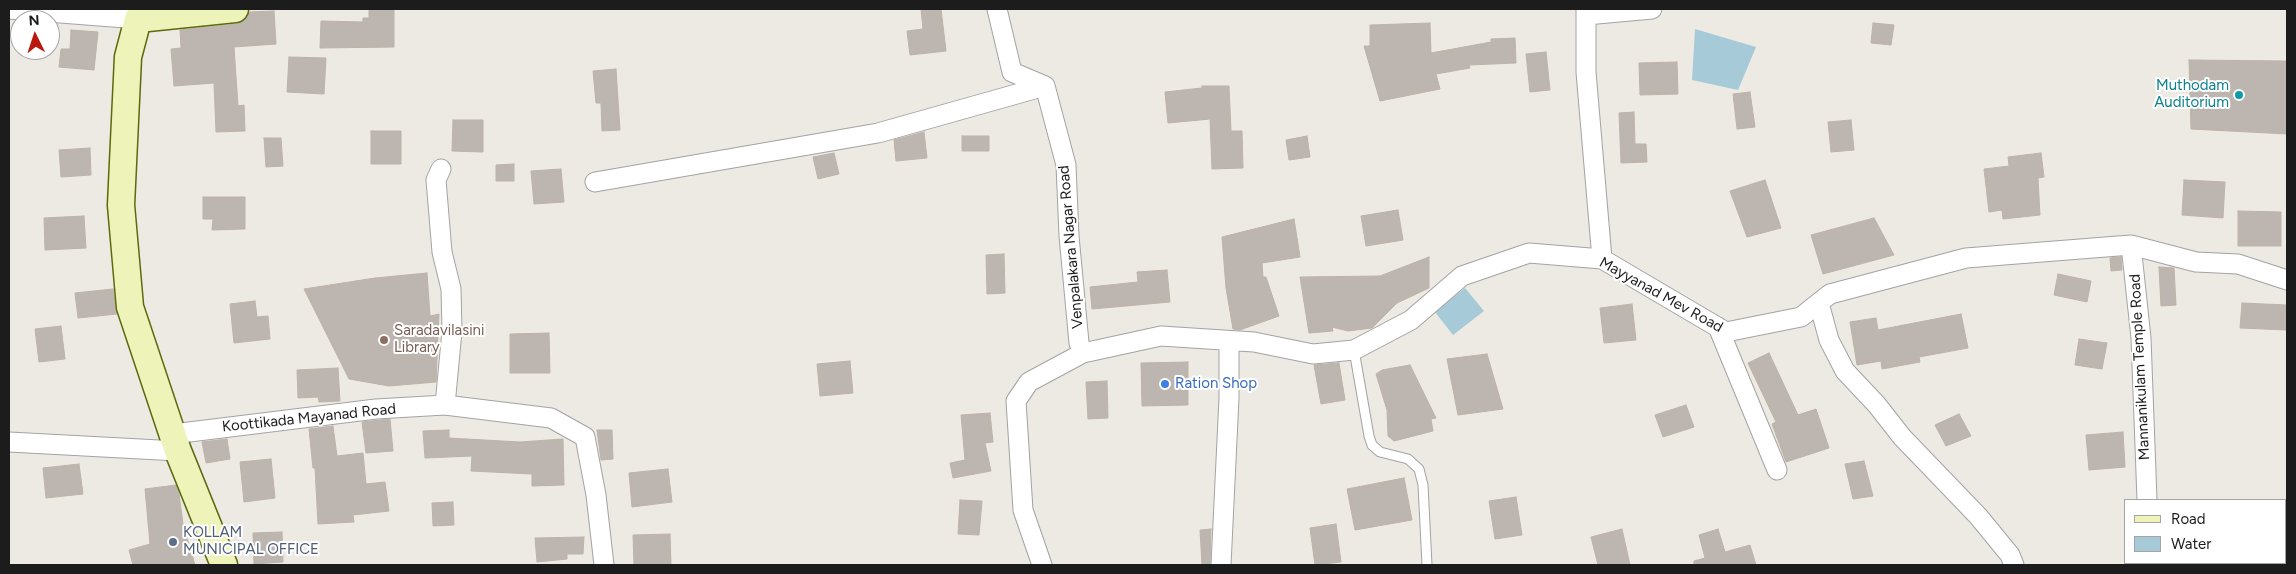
<!DOCTYPE html>
<html>
<head>
<meta charset="utf-8">
<style>
	body { margin:0 }
	#map { position:relative; width:2296px; height:574px; overflow:hidden; background:#edeae3; font-family:Figtree,sans-serif }
	canvas { display:block }
	.frame { position:absolute; inset:0; border:10px solid #1c1c1c; pointer-events:none }
	.legend { position:absolute; left:2124px; top:499px; width:162px; height:65px; box-sizing:border-box; background:#fff; border:1px solid #a4a4a4; margin:0; padding:6px 9px; list-style:none; font-size:15px; color:#1c1c1c }
	.legend li { display:flex; align-items:center; gap:10px; height:25px }
	.legend b { width:25px; border:1px solid #a4a4a4 }
	.north { position:absolute; left:10px; top:10px; width:50px; height:50px; box-sizing:border-box; background:#fff; border:1px solid #a4a4a4; border-radius:50%; rotate:356deg; font-size:14px; font-weight:700; line-height:20px; text-align:center; color:#1c1c1c }
	.north::after { content:''; display:block; margin:auto; width:18px; height:22px; background:#bb170e; clip-path:polygon(50% 0,100% 100%,50% 72%,0 100%) }
</style>
</head>
<body>
<div id="map">
<canvas width="2296" height="574"></canvas>
<div class="frame"></div>
<ul class="legend">
<li><b style="height:6px;background:#eef4b9"></b>Road</li>
<li><b style="height:14px;background:#a6cad8"></b>Water</li>
</ul>
<div class="north">N</div>
</div>
<script>
const context = document.querySelector('canvas').getContext('2d');
context.lineJoin = 'round';
function fill(path, color) { context.fillStyle = color; context.fill(path, 'evenodd'); }
const toPath = rows => new Path2D(rows.map(r => 'M' + r).join(''));
function stroke(path, color, width, dash) { context.strokeStyle = color; context.lineWidth = width; context.lineCap = dash ? 'butt' : 'round'; context.setLineDash(dash || []); context.stroke(path); }
function label(font, color, halo, rows, align = 'center') {
  context.font = font + ' Figtree,sans-serif'; context.lineWidth = 4; context.setLineDash([]); context.textBaseline = 'middle'; context.strokeStyle = halo; context.fillStyle = color; for (const [text, x, y, turn = 0] of rows) {
    context.save(); context.translate(x, y); context.rotate((+turn || 0) * Math.PI / 180); context.textAlign = isNaN(turn) ? turn : align; if (halo) context.strokeText(text, 0, 0); context.fillText(text, 0, 0); context.restore();
  }
}
fill(toPath([
	[1695,29,1756,47,1738,90,1692,80],
	[1465,288,1484,311,1453,335,1435,312]
]), '#a6cad8');
const building = toPath([
	[369,9,394,9,394,47,320,48,321,21,363,22,363,18,369,18,369,9],
	[921,9,941,9,946,51,910,55,907,31,923,29,921,9],
	[274,11,276,44,234,47,238,106,244,105,245,131,216,132,214,83,174,86,171,49,181,48,180,30,237,24,244,21,249,12,274,11],
	[1430,23,1431,53,1491,42,1491,39,1515,38,1516,63,1469,65,1470,68,1436,74,1440,89,1380,101,1364,46,1370,46,1370,25,1430,23],
	[1873,23,1894,25,1891,45,1871,43,1873,23],
	[71,30,98,32,94,70,59,67,61,49,70,49,71,30],
	[1546,52,1550,90,1530,92,1526,54,1546,52],
	[289,57,326,58,324,94,287,92,289,57],
	[2189,60,2287,61,2287,134,2191,129,2189,60],
	[1677,62,1678,94,1640,95,1639,63,1677,62],
	[616,69,620,130,602,131,601,103,596,103,593,71,616,69],
	[1202,86,1229,86,1231,131,1242,131,1243,168,1212,169,1210,119,1168,123,1165,92,1202,88,1202,86],
	[1750,92,1755,127,1737,129,1733,94,1750,92],
	[1634,112,1635,144,1646,144,1647,162,1621,163,1619,113,1634,112],
	[453,120,483,120,483,152,452,151,453,120],
	[1851,120,1854,150,1831,152,1828,122,1851,120],
	[371,131,401,131,401,164,371,164,371,131],
	[924,132,927,158,896,161,894,140,924,132],
	[962,136,989,136,989,151,962,151,962,136],
	[1307,136,1310,157,1289,160,1286,140,1307,136],
	[264,138,281,138,283,166,266,167,264,138],
	[90,148,91,175,61,177,59,150,90,148],
	[834,153,839,174,818,179,813,157,834,153],
	[2041,153,2044,177,2038,178,2040,215,2003,219,2002,210,1989,212,1984,169,2009,166,2008,157,2041,153],
	[514,164,514,181,496,181,496,165,514,164],
	[561,169,564,202,534,204,531,171,561,169],
	[1765,180,1781,228,1747,237,1730,191,1765,180],
	[2184,180,2225,182,2223,218,2182,215,2184,180],
	[203,197,245,197,245,229,212,230,213,219,203,219,203,197],
	[1398,210,1403,240,1366,246,1361,216,1398,210],
	[2238,211,2281,212,2281,246,2238,246,2238,211],
	[84,216,86,248,45,250,44,218,84,216],
	[1874,218,1894,255,1823,274,1811,235,1874,218],
	[1294,219,1300,257,1262,263,1263,277,1266,277,1279,316,1240,330,1233,329,1226,288,1222,237,1294,219],
	[1004,254,1005,293,987,294,986,255,1004,254],
	[1429,257,1429,288,1397,303,1372,328,1348,331,1332,327,1333,331,1309,333,1300,277,1380,276,1429,257],
	[2121,257,2122,270,2111,271,2110,258,2121,257],
	[2159,267,2174,268,2176,305,2161,306,2159,267],
	[1167,270,1170,302,1092,309,1090,287,1138,282,1137,272,1167,270],
	[427,273,430,316,439,314,436,382,389,386,349,379,304,289,375,278,427,273],
	[2058,274,2091,281,2087,302,2054,295,2058,274],
	[113,289,117,314,78,318,75,293,113,289],
	[255,301,257,317,268,316,270,339,234,343,230,304,255,301],
	[2242,303,2287,305,2287,330,2240,328,2242,303],
	[1632,304,1636,340,1604,343,1600,308,1632,304],
	[1961,314,1968,348,1919,357,1920,362,1882,369,1881,361,1857,365,1850,322,1876,318,1878,330,1961,314],
	[61,326,65,359,39,362,35,329,61,326],
	[549,333,550,373,510,373,510,334,549,333],
	[2079,339,2107,343,2102,369,2075,365,2079,339],
	[1769,353,1798,415,1816,409,1829,448,1786,462,1772,424,1776,422,1748,363,1769,353],
	[1487,354,1503,409,1458,415,1447,359,1487,354],
	[850,361,853,393,820,396,817,364,850,361],
	[1188,362,1188,405,1142,406,1141,363,1188,362],
	[1339,363,1345,400,1321,404,1314,365,1339,363],
	[1410,365,1436,418,1431,419,1433,431,1394,441,1388,436,1387,410,1376,374,1382,370,1410,365],
	[338,368,340,401,319,402,318,397,298,398,297,370,338,368],
	[1107,381,1108,418,1088,419,1086,382,1107,381],
	[1686,405,1694,427,1663,437,1655,415,1686,405],
	[990,413,993,442,985,443,991,471,953,478,950,463,965,460,961,415,990,413],
	[1959,414,1971,436,1946,446,1935,425,1959,414],
	[390,419,393,451,366,453,362,422,390,419],
	[333,426,337,456,363,453,366,484,385,482,389,511,353,515,354,522,318,524,315,468,313,468,309,429,333,426],
	[449,430,449,438,520,442,563,439,564,485,532,486,532,474,471,471,472,456,425,458,423,431,449,430],
	[597,430,612,430,613,459,601,460,597,430],
	[2123,432,2125,467,2089,470,2086,435,2123,432],
	[227,439,230,459,206,463,202,442,227,439],
	[271,459,275,498,244,502,240,462,271,459],
	[1864,461,1873,496,1853,499,1845,464,1864,461],
	[79,464,83,494,46,498,43,468,79,464],
	[668,469,672,502,632,507,629,473,668,469],
	[1404,478,1412,520,1355,530,1347,489,1404,478],
	[176,485,179,494,183,524,195,565,133,565,129,550,150,544,145,489,176,485],
	[1516,497,1522,535,1495,539,1489,501,1516,497],
	[960,500,982,501,979,535,958,534,960,500],
	[453,502,454,525,433,526,432,503,453,502],
	[1336,524,1341,562,1315,565,1310,528,1336,524],
	[1211,529,1210,565,1202,565,1200,530,1211,529],
	[1622,529,1630,565,1598,565,1591,537,1622,529],
	[1718,529,1725,552,1750,545,1756,565,1694,565,1694,561,1705,558,1699,535,1718,529],
	[282,532,283,562,254,564,253,533,282,532],
	[670,534,671,565,634,565,633,535,670,534],
	[584,537,583,554,567,554,567,559,537,562,535,538,584,537]
]);
fill(building, '#bdb6b0');
stroke(building, '#bdb2a6', 1);
const lane = toPath([
	[1354,350,1369,436,1372,445,1380,452,1408,459,1419,469,1423,485,1427,565]
]);
const street = toPath([
	[9,9,138,19],
	[997,9,1012,72,1045,86,1066,165,1069,236,1079,343,1083,353,1161,336,1254,342,1313,354,1354,350,1411,320,1462,276,1529,253,1602,259,1726,332,1801,317,1830,294,1966,258,2131,245],
	[1586,9,1586,72,1602,259],
	[1586,15,1652,9],
	[441,169,436,180,442,252,451,289,452,331,445,405],
	[595,182,878,133,1045,86],
	[1819,303,1829,340,1845,371,1877,405,1902,437,1978,516,2010,555,2014,565],
	[1718,327,1777,470],
	[173,434,376,409,445,405,551,418,585,437,596,495,604,565],
	[9,442,178,451],
	[2147,500,2141,338,2131,245,2196,262,2238,264,2287,280],
	[1042,565,1023,510,1016,401,1029,382,1083,353],
	[1221,565,1229,398,1229,341],
	[2147,565,2147,563]
]);
const secondary = toPath([
	[224,565,178,451,130,307,121,205,128,57,138,19,235,9]
]);
stroke(lane, '#a3a3a3', 11);
stroke(street, '#a3a3a3', 21);
stroke(secondary, '#5b6a0c', 29);
stroke(lane, '#fff', 9);
stroke(street, '#fff', 19);
stroke(secondary, '#eef4b9', 26);
for (const [x, y, r, color] of [
	[2239,95,5,"#0f9aa8"],
	[384,340,5,"#8d6e63"],
	[1165,384,5,"#3f7fe0"],
	[173,542,5,"#5c6f8a"]
]) { const dot = new Path2D(); dot.arc(x, y, r, 0, 2 * Math.PI); context.fillStyle = color; context.fill(dot); stroke(dot, '#fff', 2); }
label('15px', '#0d838f', '#fff', [
	["Muthodam",2229,86],
	["Auditorium",2229,103]
], 'right');
label('15px', '#1c1c1c', '#fff', [
	["Venpalakara Nagar Road",1071,247,-95],
	["Mayyanad Mev Road",1661,295,29],
	["Mannanikulam Temple Road",2140,367,-93],
	["Koottikada Mayanad Road",309,418,-6]
]);
label('15px', '#785e54', '#fff', [
	["Saradavilasini",394,331],
	["Library",394,348]
], 'left');
label('15px', '#366cbe', '#fff', [
	["Ration Shop",1175,384]
], 'left');
label('15px', '#4e5e75', '#fff', [
	["KOLLAM",183,533],
	["MUNICIPAL OFFICE",183,550]
], 'left');
</script>
</body>
</html>
